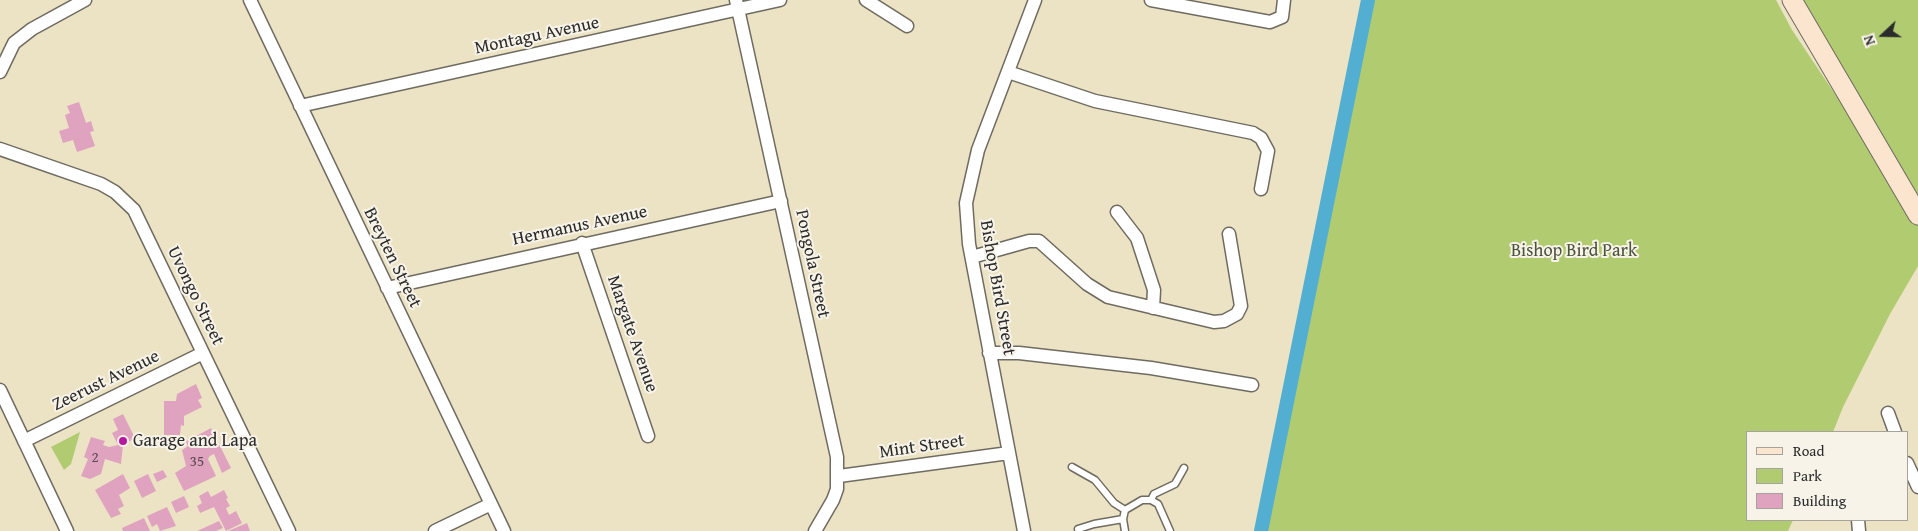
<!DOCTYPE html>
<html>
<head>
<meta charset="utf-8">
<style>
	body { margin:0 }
	#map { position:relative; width:1918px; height:531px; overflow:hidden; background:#ece3c4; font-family:"Gentium Book Plus",serif }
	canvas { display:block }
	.legend { position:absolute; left:1746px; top:431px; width:162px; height:90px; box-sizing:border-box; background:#f7f3e8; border:1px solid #a5a39c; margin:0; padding:6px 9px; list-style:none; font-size:15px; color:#2b2b2b }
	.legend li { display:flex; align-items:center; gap:10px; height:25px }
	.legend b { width:25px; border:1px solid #a5a39c }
	.north { position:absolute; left:1858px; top:10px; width:50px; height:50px; -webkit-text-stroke:4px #f7f3e8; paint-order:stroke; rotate:249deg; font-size:14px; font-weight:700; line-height:20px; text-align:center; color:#2b2b2b }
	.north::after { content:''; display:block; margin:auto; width:18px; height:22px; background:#2b2b2b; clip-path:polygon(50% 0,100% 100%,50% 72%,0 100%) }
</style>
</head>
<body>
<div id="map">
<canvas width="1918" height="531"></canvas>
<ul class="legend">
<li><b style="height:6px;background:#fce5cf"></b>Road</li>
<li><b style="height:14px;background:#b1cb70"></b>Park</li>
<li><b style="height:14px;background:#e0a3bf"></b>Building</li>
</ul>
<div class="north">N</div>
</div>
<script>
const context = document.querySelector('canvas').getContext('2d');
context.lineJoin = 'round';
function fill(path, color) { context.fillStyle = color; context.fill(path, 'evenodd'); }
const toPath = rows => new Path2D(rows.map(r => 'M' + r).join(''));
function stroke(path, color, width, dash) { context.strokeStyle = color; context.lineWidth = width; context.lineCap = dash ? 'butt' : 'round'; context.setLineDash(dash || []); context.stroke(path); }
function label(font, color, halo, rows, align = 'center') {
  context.font = font + ' "Gentium Book Plus",serif'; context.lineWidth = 4; context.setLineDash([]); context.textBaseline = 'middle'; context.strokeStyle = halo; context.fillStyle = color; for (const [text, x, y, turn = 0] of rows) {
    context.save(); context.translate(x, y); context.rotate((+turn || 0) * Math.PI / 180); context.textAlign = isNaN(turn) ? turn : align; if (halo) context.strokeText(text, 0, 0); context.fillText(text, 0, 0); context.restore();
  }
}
fill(toPath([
	[1368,0,1776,0,1792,30,1918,218,1918,266,1890,314,1843,407,1833,432,1747,432,1747,520,1793,520,1788,531,1261,531],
	[1801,0,1918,0,1918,200],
	[80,432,71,464,64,470,51,447]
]), '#b1cb70');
stroke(toPath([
	[1261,531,1368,0]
]), '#52afd1', 14);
fill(toPath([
	[79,102,86,123,91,121,94,131,90,132,95,146,77,152,73,140,63,143,59,131,69,128,65,115,70,113,67,106],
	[196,384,202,398,198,400,202,407,184,416,184,426,181,425,180,435,164,435,164,401,176,401,177,394],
	[123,414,135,438,123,445,121,464,105,459,101,474,90,479,81,476,88,459,84,457,91,437,105,441,103,445,109,447,118,445,112,433,118,430,113,419],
	[211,428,231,468,222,473,214,454,210,456,208,459,216,476,184,491,175,473,186,466,182,450,188,446,185,442],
	[163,470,167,477,157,482,153,474],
	[123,474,130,488,119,495,124,506,118,509,121,514,111,518,95,490],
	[148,474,156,491,142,498,134,481],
	[224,490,228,498,226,499,230,506,226,508,229,515,236,511,242,523,226,531,214,507,200,513,197,506,202,503,199,496,208,491,211,497],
	[184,496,189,507,176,513,171,502],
	[167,507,176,526,160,531,157,524,152,527,147,516],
	[144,518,150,531,123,531,122,528],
	[219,521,223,528,216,531,197,531],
	[247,523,250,531,228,531]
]), '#e0a3bf');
const lane = toPath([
	[1072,467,1095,480,1114,503,1125,510],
	[1151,500,1154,494,1175,484,1184,468],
	[1078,529,1094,524,1123,519],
	[1125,531,1123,519,1125,510,1142,500,1151,500,1158,504,1170,531]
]);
const street = toPath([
	[250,0,504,531],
	[736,0,837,457,837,489,833,500,815,531],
	[866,0,907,26],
	[1151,0,1270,22,1282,17,1284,0],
	[0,72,14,43,32,29,85,0],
	[1008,72,1095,101,1253,133,1261,138,1268,151,1261,189],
	[300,106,780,0],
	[0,149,101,184,115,192,134,210,289,531],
	[1117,212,1137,238,1154,290,1153,308],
	[582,243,648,436],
	[972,257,1029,241,1039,241,1087,284,1108,297,1214,322,1224,321,1237,314,1241,306,1229,234],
	[387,288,781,201],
	[989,353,1019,353,1151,368,1252,385],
	[0,390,67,531],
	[1888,413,1895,432],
	[24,441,203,353],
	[1907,463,1918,487],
	[839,476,1009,453],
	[1858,520,1859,531],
	[435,531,491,504],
	[1024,531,969,244,966,203,978,150,1035,0]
]);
const secondary = toPath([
	[1792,0,1918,215]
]);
stroke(lane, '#6f6b61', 9);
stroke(street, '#6f6b61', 15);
stroke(secondary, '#6f6b61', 21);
stroke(lane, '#fff', 6);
stroke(street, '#fff', 12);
stroke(secondary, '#fce5cf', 19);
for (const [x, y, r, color] of [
	[123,441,5,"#b5179e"]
]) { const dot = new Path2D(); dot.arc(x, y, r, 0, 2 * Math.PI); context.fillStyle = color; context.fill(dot); stroke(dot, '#f7f3e8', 2); }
label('15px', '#584950', null, [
	["2",95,458],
	["35",197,462]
]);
label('18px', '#2b2b2b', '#f7f3e8', [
	["Montagu Avenue",537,36,-12],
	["Hermanus Avenue",580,226,-12],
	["Breyten Street",392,258,64],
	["Pongola Street",812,264,78],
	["Bishop Bird Street",997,288,80],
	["Uvongo Street",195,296,64],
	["Margate Avenue",632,334,71],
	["Zeerust Avenue",106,381,-26],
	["Mint Street",922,447,-8]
]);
label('18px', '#4c533c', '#f7f3e8', [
	["Bishop Bird Park",1574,251]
]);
label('18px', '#2b2b2b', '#f7f3e8', [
	["Garage and Lapa",133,441]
], 'left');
</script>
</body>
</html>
